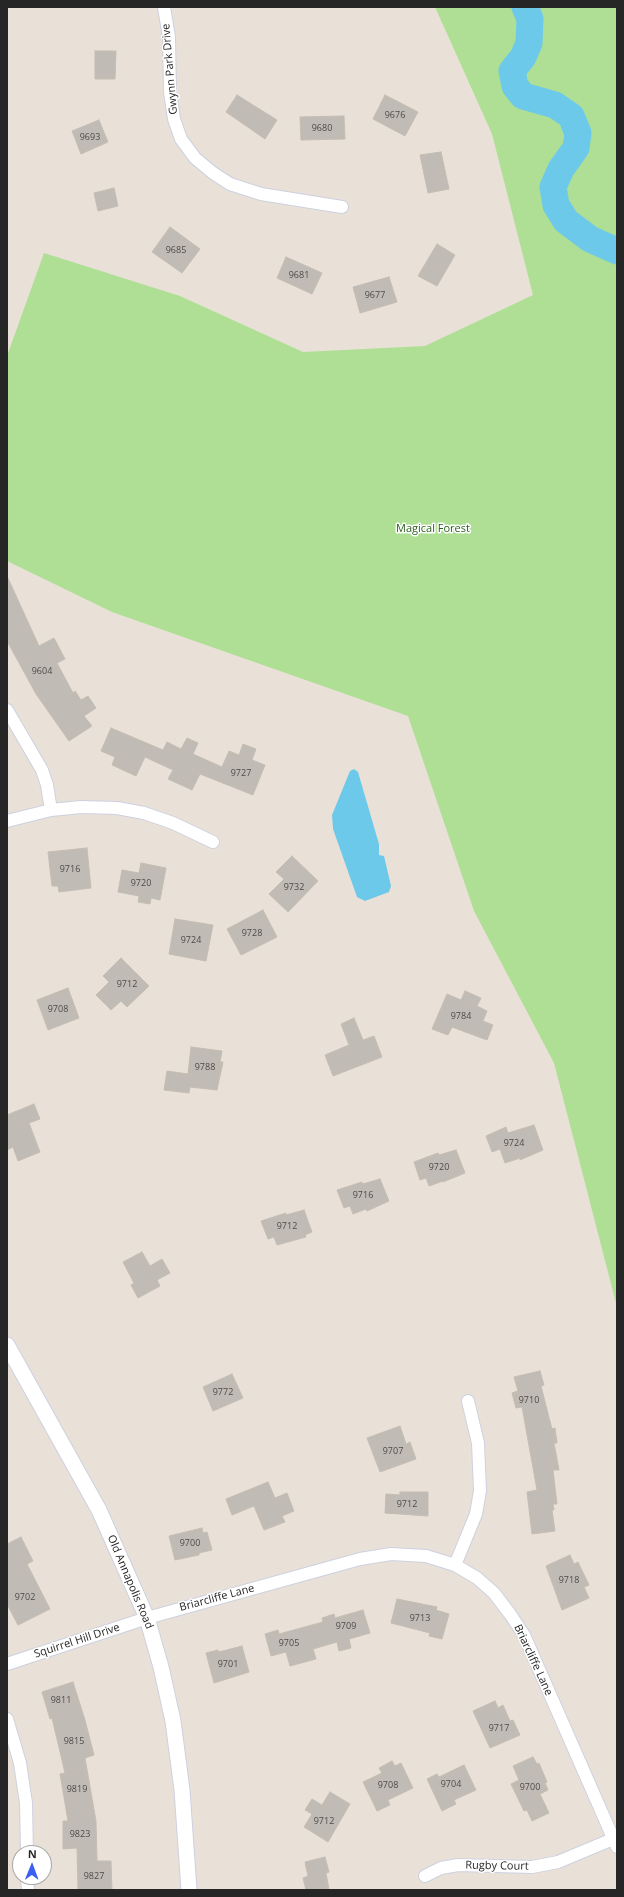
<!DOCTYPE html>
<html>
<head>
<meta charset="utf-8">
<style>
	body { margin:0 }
	#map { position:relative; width:624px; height:1897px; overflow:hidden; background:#e9e1d8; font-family:"Open Sans",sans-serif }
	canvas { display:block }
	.frame { position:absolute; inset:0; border:8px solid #262626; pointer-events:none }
	.north { position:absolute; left:12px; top:1845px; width:40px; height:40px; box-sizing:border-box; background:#fff; border:1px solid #a8a8a8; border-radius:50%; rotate:1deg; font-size:11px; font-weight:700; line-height:16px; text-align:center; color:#262626 }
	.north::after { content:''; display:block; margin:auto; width:14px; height:18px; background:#3b5ef3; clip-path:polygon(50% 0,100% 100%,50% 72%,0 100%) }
</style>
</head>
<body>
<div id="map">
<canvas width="624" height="1897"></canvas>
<div class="frame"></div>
<div class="north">N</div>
</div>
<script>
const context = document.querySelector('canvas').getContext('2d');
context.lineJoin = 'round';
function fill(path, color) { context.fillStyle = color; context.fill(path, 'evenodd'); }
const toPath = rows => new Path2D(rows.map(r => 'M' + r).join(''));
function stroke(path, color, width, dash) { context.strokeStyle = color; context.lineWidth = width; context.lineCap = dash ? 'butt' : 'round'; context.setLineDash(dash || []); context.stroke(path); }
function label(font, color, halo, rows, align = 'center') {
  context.font = font + ' "Open Sans",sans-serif'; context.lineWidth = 3; context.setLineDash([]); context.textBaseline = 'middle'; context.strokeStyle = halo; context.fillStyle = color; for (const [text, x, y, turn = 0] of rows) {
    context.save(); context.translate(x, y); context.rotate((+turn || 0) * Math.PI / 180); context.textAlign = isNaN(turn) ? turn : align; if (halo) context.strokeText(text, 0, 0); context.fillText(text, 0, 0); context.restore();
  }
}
fill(toPath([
	[435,7,617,7,617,1307,554,1063,474,911,408,716,112,612,7,561,7,356,44,253,180,296,303,352,425,346,533,295,492,134]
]), '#aedf95');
fill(toPath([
	[354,769,358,772,379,844,379,855,384,856,391,886,389,892,365,901,357,897,333,829,332,815,350,771]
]), '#6dc9e9');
stroke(toPath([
	[525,7,530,19,529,43,523,57,512,71,515,86,523,96,555,105,571,116,578,133,576,148,561,169,553,187,556,205,566,221,590,239,617,251]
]), '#6dc9e9', 27);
const building = toPath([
	[95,51,116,51,115,79,95,79,95,51],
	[237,95,277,120,265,139,226,112,237,95],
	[385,95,418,112,405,136,373,119,385,95],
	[344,116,345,139,301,140,300,117,344,116],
	[99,120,108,142,81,154,72,131,99,120],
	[441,152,449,189,428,193,420,155,441,152],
	[114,188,118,206,98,211,94,193,114,188],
	[170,227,200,249,182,273,152,252,170,227],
	[437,244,455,255,437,286,418,276,437,244],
	[286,257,322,273,312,294,277,278,286,257],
	[389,277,397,302,360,313,353,287,389,277],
	[7,576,39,646,54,638,65,659,57,663,73,693,75,691,81,700,88,696,96,708,84,716,92,726,69,741,36,694,7,641,7,576],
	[111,728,163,750,167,742,181,749,187,738,198,743,193,754,222,767,229,751,239,755,243,744,256,749,252,760,265,765,253,795,200,774,192,790,168,779,173,770,145,757,136,776,112,765,115,757,101,751,111,728],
	[87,848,91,888,59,892,58,886,52,886,48,852,87,848],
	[292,856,318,881,288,912,269,894,284,879,276,872,292,856],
	[141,863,166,868,160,900,151,898,150,904,138,902,139,896,118,892,122,870,139,873,141,863],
	[263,910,277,937,241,955,227,929,263,910],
	[175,919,213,925,206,961,169,954,175,919],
	[121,958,149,986,127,1007,121,1001,111,1010,96,995,109,982,103,976,121,958],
	[68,988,79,1018,48,1030,37,1000,68,988],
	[465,991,481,998,477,1006,487,1011,483,1021,493,1025,487,1040,452,1027,448,1035,432,1029,447,994,461,1000,465,991],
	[354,1018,363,1040,374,1036,382,1057,333,1076,325,1055,349,1045,341,1024,354,1018],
	[191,1047,222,1051,220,1062,223,1062,217,1090,190,1087,189,1093,164,1090,167,1071,188,1074,191,1047],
	[34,1104,40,1119,29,1123,40,1152,18,1161,13,1147,7,1150,7,1115,34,1104],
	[534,1125,543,1150,520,1160,520,1158,505,1163,500,1149,492,1152,486,1136,506,1127,508,1133,534,1125],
	[456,1150,465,1173,443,1182,443,1181,429,1186,426,1178,420,1180,414,1162,438,1153,439,1155,456,1150],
	[380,1179,389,1201,367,1211,366,1209,353,1214,350,1206,344,1208,337,1190,362,1182,363,1184,380,1179],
	[304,1210,312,1232,305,1235,306,1237,277,1245,274,1237,268,1239,261,1221,286,1213,286,1215,304,1210],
	[142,1252,150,1266,162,1259,170,1273,157,1280,160,1286,138,1298,131,1285,134,1283,123,1262,142,1252],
	[540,1371,544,1385,541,1386,552,1429,555,1428,557,1443,554,1443,559,1470,553,1470,557,1504,553,1504,554,1510,552,1510,555,1531,532,1534,527,1492,537,1490,522,1407,516,1408,512,1393,518,1391,514,1377,540,1371],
	[232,1374,243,1398,213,1411,203,1387,232,1374],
	[400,1426,406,1444,410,1442,416,1459,380,1472,367,1438,400,1426],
	[268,1482,275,1498,287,1493,294,1511,282,1516,285,1522,264,1530,254,1506,232,1515,226,1499,268,1482],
	[400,1492,428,1492,428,1516,385,1513,386,1494,400,1495,400,1492],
	[202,1528,203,1533,207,1532,212,1550,199,1553,199,1555,175,1560,169,1536,202,1528],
	[21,1537,33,1561,27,1564,50,1609,18,1625,7,1604,7,1544,21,1537],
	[570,1555,574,1564,578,1562,589,1585,584,1587,589,1598,562,1610,546,1566,570,1555],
	[397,1599,437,1607,436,1610,449,1614,442,1639,429,1636,430,1633,391,1623,397,1599],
	[363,1610,370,1633,349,1639,351,1648,339,1651,337,1642,313,1649,316,1659,290,1666,286,1652,271,1656,265,1634,278,1630,279,1634,323,1622,322,1618,334,1614,335,1618,363,1610],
	[242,1646,249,1672,214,1683,206,1653,218,1650,219,1652,242,1646],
	[73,1682,85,1720,94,1755,85,1758,96,1821,97,1861,111,1861,112,1890,78,1890,77,1848,63,1849,63,1821,68,1821,60,1774,65,1773,52,1718,50,1719,42,1692,73,1682],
	[495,1701,498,1708,503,1705,510,1721,513,1720,520,1735,490,1748,473,1711,495,1701],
	[533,1757,537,1764,539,1763,547,1782,545,1783,548,1790,540,1794,549,1813,532,1821,527,1810,524,1811,511,1784,519,1780,513,1766,533,1757],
	[392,1761,395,1766,401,1763,413,1788,388,1800,390,1805,377,1811,363,1782,382,1773,379,1768,392,1761],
	[464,1765,476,1790,454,1800,456,1804,442,1811,427,1779,437,1774,439,1777,464,1765],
	[330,1792,350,1804,328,1842,304,1827,312,1814,305,1810,312,1799,322,1805,330,1792],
	[325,1857,329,1872,326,1873,329,1890,306,1890,303,1878,308,1876,305,1862,325,1857]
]);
fill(building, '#c1bbb5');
stroke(building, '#c4bdb2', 1);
const minor = toPath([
	[164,7,169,37,170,92,174,119,181,139,195,158,213,173,230,184,261,194,342,207],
	[7,710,42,770,47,785,51,810],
	[7,821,51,810,81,807,117,808,144,813,173,823,213,842],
	[455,1565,476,1514,480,1491,478,1443,468,1401],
	[7,1664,147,1618,360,1559,391,1554,426,1556,455,1565,477,1578,494,1593,510,1614,524,1635,617,1847],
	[7,1719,20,1763,26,1803,27,1853],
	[425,1876,441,1868,458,1865,532,1867,558,1862,613,1839],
	[27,1877,28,1890]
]);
const tertiary = toPath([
	[7,1345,99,1510,147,1618,161,1667,173,1721,182,1790,189,1890]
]);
stroke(minor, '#cdd1df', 14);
stroke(tertiary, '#cdd1df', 17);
stroke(minor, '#fff', 12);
stroke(tertiary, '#fff', 15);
label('9px', '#4d4b4a', null, [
	["9676",395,115],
	["9680",322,128],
	["9693",90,137],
	["9685",176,250],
	["9681",299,275],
	["9677",375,295],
	["9604",42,671],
	["9727",241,773],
	["9716",70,869],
	["9720",141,883],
	["9732",294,887],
	["9728",252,933],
	["9724",191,940],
	["9712",127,984],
	["9708",58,1009],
	["9784",461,1016],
	["9788",205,1067],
	["9724",514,1143],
	["9720",439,1167],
	["9716",363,1195],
	["9712",287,1226],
	["9772",223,1392],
	["9710",529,1400],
	["9707",393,1451],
	["9712",407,1504],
	["9700",190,1543],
	["9718",569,1580],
	["9702",25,1597],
	["9713",420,1618],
	["9709",346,1626],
	["9705",289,1643],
	["9701",228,1664],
	["9811",61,1700],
	["9717",499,1728],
	["9815",74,1741],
	["9704",451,1784],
	["9708",388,1785],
	["9700",530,1787],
	["9819",77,1789],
	["9712",324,1821],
	["9823",80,1834],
	["9827",94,1876]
]);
label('11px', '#262626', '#fff', [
	["Gwynn Park Drive",170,69,-95],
	["Old Annapolis Road",130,1582,67],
	["Briarcliffe Lane",217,1598,-15],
	["Squirrel Hill Drive",77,1641,-18],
	["Briarcliffe Lane",533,1660,65],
	["Rugby Court",497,1866,1]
]);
label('11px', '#295f1b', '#fff', [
	["Magical Forest",433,529]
]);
</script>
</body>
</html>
